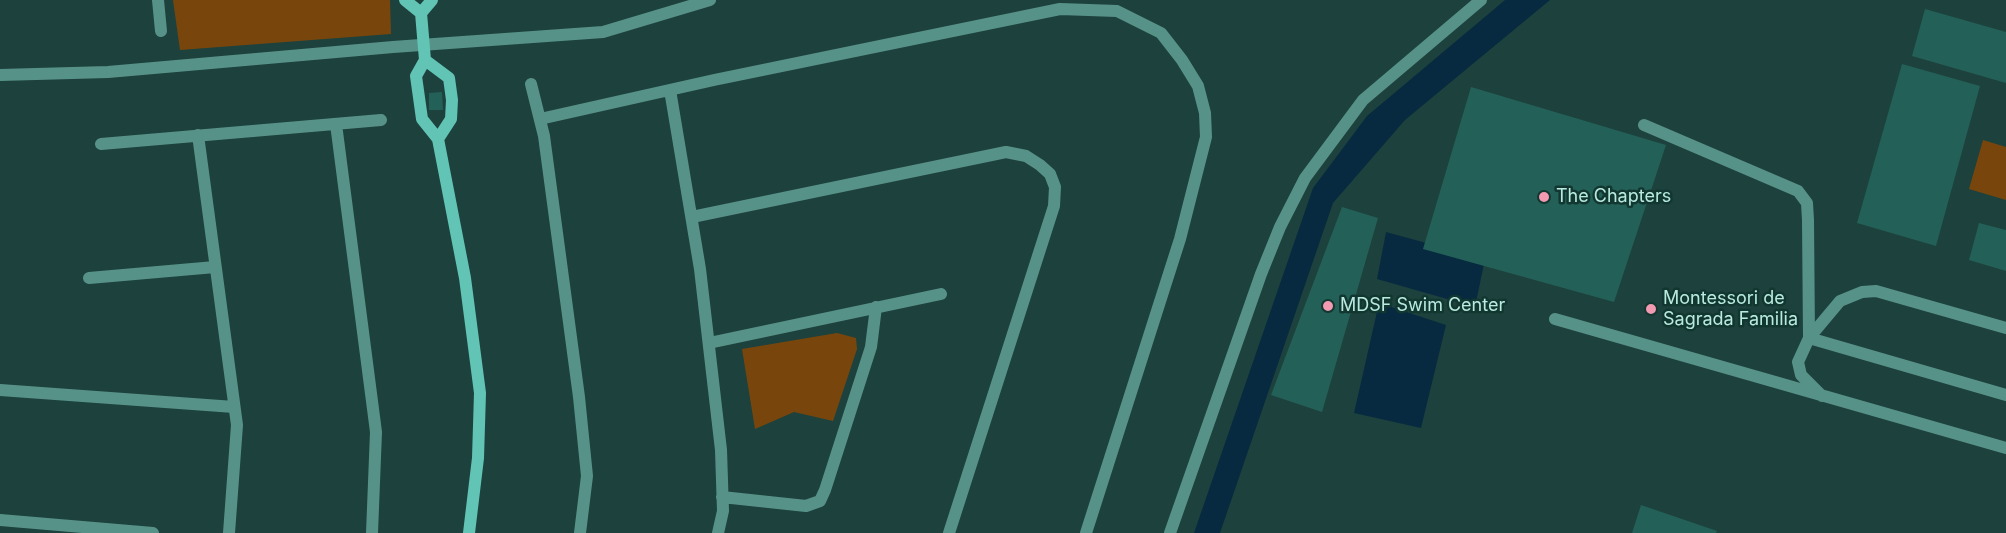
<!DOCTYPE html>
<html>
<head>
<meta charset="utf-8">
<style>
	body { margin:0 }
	canvas { display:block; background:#1d413c }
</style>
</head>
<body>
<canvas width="2006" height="533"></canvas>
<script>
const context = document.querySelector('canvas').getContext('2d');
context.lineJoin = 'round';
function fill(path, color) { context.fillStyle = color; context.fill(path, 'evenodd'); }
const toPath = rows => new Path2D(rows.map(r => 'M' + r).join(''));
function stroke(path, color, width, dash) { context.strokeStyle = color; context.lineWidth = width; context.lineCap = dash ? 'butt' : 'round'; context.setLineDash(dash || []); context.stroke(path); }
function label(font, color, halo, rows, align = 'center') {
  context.font = font + ' Inter,sans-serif'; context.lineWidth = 5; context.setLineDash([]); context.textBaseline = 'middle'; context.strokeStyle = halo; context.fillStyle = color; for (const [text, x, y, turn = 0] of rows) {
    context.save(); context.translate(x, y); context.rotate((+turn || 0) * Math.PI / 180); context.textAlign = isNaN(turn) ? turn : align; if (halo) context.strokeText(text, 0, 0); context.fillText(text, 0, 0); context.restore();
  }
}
fill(toPath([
	[173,0,390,0,391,34,180,50],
	[1983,140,2006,147,2006,200,1969,189],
	[837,333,856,338,857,349,833,421,794,412,755,429,742,349]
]), '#78460c');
fill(toPath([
	[1505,0,1550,0,1405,120,1333,203,1220,533,1194,533,1313,188,1367,116],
	[1386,232,1485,259,1475,307,1377,279],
	[1379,303,1446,325,1421,428,1354,413]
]), '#072a40');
fill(toPath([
	[1925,9,2006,32,2006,83,1912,56],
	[1902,64,1980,86,1936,246,1857,223],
	[1471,87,1666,145,1614,302,1423,249],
	[442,92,443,110,429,110,429,93],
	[1342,207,1378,218,1322,412,1271,395],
	[1979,223,2006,230,2006,271,1969,260],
	[1641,505,1717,531,1716,533,1632,533]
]), '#236057');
stroke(toPath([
	[1644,125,1798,191,1807,203,1808,220,1809,338],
	[1555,319,2006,448],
	[1809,338,2006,395],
	[1822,396,1801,375,1798,362,1809,338,1840,301,1862,292,1876,291,2006,328]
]), '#579289', 12);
stroke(toPath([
	[158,0,161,31],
	[0,75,108,72,393,47,603,32,710,0],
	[531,84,544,136,579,397,587,476,580,533],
	[670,90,700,269,721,450,723,511,718,533],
	[540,119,714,80,1060,9,1117,11,1161,33,1182,60,1198,86,1205,113,1206,137,1180,239,1086,533],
	[336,124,376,432,372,533],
	[198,135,237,425,229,533],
	[101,144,381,120],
	[692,217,1006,152,1026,156,1040,165,1050,174,1055,187,1054,206,949,533],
	[89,278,215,267],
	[709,343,941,294],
	[0,390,234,407],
	[722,497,806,506,820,501,825,490,871,347,876,307],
	[0,520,153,533],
	[1170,533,1261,274,1280,227,1305,178,1363,100,1481,0]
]), '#579289', 12);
stroke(toPath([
	[405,0,421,13,425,60,416,76,422,119,438,139,465,278,480,393,478,458,469,533],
	[421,13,432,0],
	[425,60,449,78,452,100,451,119,438,139]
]), '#61c4b5', 12);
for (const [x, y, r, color] of [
	[1544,197,6,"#f19ab1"],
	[1328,306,6,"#f19ab1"],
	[1651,309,6,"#f19ab1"]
]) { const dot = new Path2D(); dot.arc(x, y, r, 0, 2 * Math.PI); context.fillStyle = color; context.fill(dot); stroke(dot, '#123731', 2); }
label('18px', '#b8eae1', '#123731', [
	["The Chapters",1556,197],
	["Montessori de",1663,299],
	["Sagrada Familia",1663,320],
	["MDSF Swim Center",1340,306]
], 'left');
</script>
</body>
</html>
